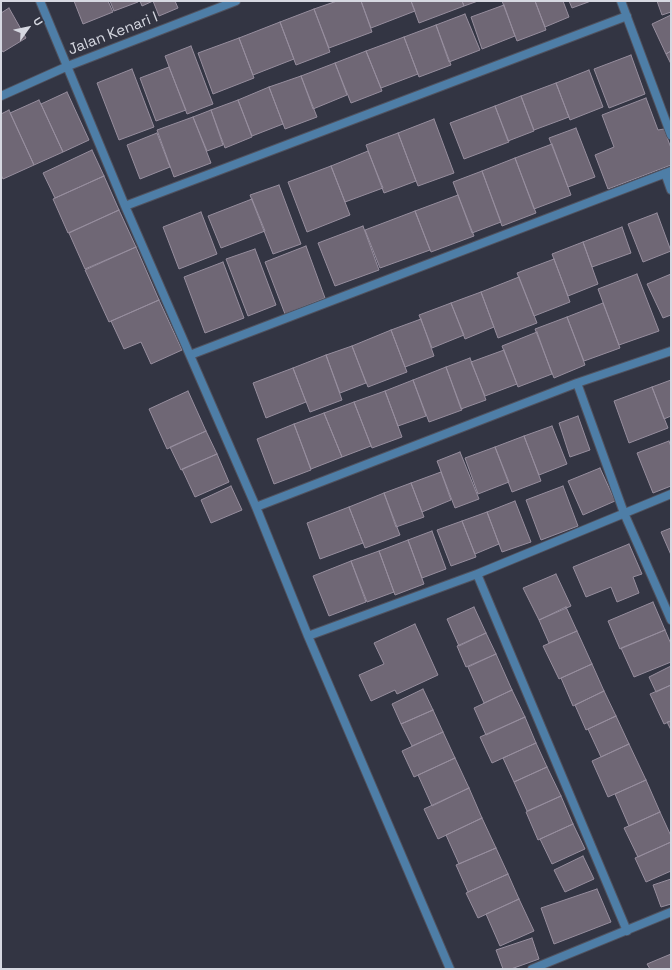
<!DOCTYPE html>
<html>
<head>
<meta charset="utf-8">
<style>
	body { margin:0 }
	#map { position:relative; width:672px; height:970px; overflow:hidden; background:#333543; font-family:"Space Grotesk",sans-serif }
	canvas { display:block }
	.frame { position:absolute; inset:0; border:2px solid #d6d8e1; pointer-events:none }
	.north { position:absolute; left:8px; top:8px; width:40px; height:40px; -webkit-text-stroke:3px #333543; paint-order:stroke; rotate:57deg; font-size:11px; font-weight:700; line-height:16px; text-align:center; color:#d6d8e1 }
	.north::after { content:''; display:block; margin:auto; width:14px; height:18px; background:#d6d8e1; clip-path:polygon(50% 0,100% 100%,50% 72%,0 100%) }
</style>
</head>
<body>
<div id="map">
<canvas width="672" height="970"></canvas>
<div class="frame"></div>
<div class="north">U</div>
</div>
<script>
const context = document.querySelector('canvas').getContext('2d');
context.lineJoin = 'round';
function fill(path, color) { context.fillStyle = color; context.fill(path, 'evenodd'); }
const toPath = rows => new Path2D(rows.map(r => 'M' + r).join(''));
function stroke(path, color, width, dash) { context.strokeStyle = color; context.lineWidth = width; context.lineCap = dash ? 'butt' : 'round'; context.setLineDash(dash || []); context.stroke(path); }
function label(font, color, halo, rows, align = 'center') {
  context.font = font + ' "Space Grotesk",sans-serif'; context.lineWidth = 3; context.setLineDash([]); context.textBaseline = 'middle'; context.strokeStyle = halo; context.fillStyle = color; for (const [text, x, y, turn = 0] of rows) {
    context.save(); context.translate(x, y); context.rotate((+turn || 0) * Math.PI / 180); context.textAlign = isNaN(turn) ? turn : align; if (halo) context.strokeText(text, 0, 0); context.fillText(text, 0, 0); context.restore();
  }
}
const building = toPath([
	[74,1,108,1,113,12,83,24,74,1],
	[110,1,138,1,138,2,114,11,110,1],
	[140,1,175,1,178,8,159,16,153,1,142,6,140,1],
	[337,1,361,1,372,32,329,48,314,9,337,1],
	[361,1,411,1,415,11,371,28,361,1],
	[411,1,462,1,464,6,419,23,411,1],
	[462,1,478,1,464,6,462,1],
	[502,1,535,1,546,30,517,41,502,1],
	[535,1,563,1,569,17,545,27,535,1],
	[569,1,591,1,572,8,569,1],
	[657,1,671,1,671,12,662,15,657,1],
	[504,5,515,36,482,49,471,17,504,5],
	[9,8,26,38,3,52,1,49,1,13,9,8],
	[314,9,330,52,296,65,280,22,314,9],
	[465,14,480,50,449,62,436,25,465,14],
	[671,15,671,51,666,54,652,24,671,15],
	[280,22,294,59,253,75,239,38,280,22],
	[436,25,451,65,419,77,404,37,436,25],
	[404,37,418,74,381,88,366,51,404,37],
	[239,38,254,78,213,94,198,53,239,38],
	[191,46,213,104,187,114,165,56,191,46],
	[366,51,382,91,351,103,335,63,366,51],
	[671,51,671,64,666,54,671,51],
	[631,55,645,94,609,108,594,69,631,55],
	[335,63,347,95,313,109,301,76,335,63],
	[169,67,186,110,156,121,140,78,169,67],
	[132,69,154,127,119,140,97,83,132,69],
	[589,70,603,107,570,120,556,83,589,70],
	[301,76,317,117,285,129,269,87,301,76],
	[556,83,569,117,534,130,521,96,556,83],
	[269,87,283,124,252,136,238,100,269,87],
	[67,92,89,140,63,152,41,104,67,92],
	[521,96,534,131,508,141,495,106,521,96],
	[646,98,658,130,664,129,671,148,671,165,608,189,595,155,614,147,602,115,646,98],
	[39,100,63,152,34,165,10,113,39,100],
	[238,100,252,137,225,148,211,110,238,100],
	[495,106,509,142,464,159,450,123,495,106],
	[9,110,34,165,3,179,1,175,1,114,9,110],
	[211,110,223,145,207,151,193,117,211,110],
	[193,117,211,163,174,177,157,130,193,117],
	[434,119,454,173,418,186,398,133,434,119],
	[576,128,595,177,568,187,549,138,576,128],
	[157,133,170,167,140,179,127,145,157,133],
	[398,133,416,181,384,193,366,145,398,133],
	[552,144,571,195,534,209,515,158,552,144],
	[92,150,104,176,55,198,43,173,92,150],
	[368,151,383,188,345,202,331,166,368,151],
	[515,158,536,213,502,226,482,171,515,158],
	[331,166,350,215,307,232,288,182,331,166],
	[482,171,501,222,472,233,453,182,482,171],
	[104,176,119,210,68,233,53,199,104,176],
	[279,185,301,244,273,254,250,195,279,185],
	[458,195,474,236,431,252,415,211,458,195],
	[252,199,265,231,221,248,208,216,252,199],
	[119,210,136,247,85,269,69,233,119,210],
	[415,211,430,250,380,268,365,230,415,211],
	[201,212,217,254,179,269,163,227,201,212],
	[657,213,671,251,643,262,628,224,657,213],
	[363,226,379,270,335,286,318,243,363,226],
	[622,227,631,253,592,267,583,242,622,227],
	[583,242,598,284,568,296,552,254,583,242],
	[306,246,325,298,285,314,265,262,306,246],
	[136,247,159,300,109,322,85,270,136,247],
	[255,249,276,305,248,316,226,259,255,249],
	[554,259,570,302,534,316,517,273,554,259],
	[223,262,244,318,205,333,184,277,223,262],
	[637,274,659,331,619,345,598,289,637,274],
	[671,274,671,315,663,318,647,284,671,274],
	[519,277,537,323,498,338,481,292,519,277],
	[481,292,494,327,465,339,451,303,481,292],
	[159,300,182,350,151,364,141,342,124,349,111,321,159,300],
	[451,303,464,335,432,348,419,315,451,303],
	[603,303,620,348,584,361,567,317,603,303],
	[567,317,585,365,554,378,535,329,567,317],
	[421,319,434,356,405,367,391,330,421,319],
	[391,330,407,372,368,387,352,346,391,330],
	[537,332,552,374,518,387,502,346,537,332],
	[352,346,366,383,340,393,326,355,352,346],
	[504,350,517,384,485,396,471,362,504,350],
	[326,355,342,400,310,412,293,368,326,355],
	[470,358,486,400,461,409,446,367,470,358],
	[446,367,462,410,429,422,413,380,446,367],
	[293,368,306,402,266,418,253,383,293,368],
	[413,380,426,416,398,426,385,391,413,380],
	[671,380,671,416,664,419,652,387,671,380],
	[652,387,668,428,629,443,614,401,652,387],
	[188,391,206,431,167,449,149,409,188,391],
	[385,391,402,437,372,448,354,402,385,391],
	[354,402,371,446,342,457,324,413,354,402],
	[324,413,342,457,311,469,294,424,324,413],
	[578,416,590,450,570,457,559,423,578,416],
	[294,424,311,470,274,484,257,439,294,424],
	[552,426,567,464,539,475,524,436,552,426],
	[206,431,217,454,181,470,170,447,206,431],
	[524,436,541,481,512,492,495,447,524,436],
	[669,441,671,447,671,486,653,493,637,453,669,441],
	[495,447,509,482,478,494,465,458,495,447],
	[460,452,479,499,455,508,437,461,460,452],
	[217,454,229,482,195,497,182,469,217,454],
	[600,468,615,501,583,515,568,481,600,468],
	[441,472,451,500,422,512,411,483,441,472],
	[411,483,424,517,396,527,384,493,411,483],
	[231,486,242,510,211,523,201,500,231,486],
	[563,486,578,526,541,540,526,500,563,486],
	[384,493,400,535,365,548,349,507,384,493],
	[515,501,531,542,502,552,487,512,515,501],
	[349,507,363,543,320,559,307,523,349,507],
	[487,512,499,544,475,554,462,521,487,512],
	[462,521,476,557,451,566,437,530,462,521],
	[671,528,671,555,661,532,671,528],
	[432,531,446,569,422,578,408,540,432,531],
	[408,540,424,584,395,595,379,551,408,540],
	[629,544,642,574,633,577,639,593,617,602,611,587,586,597,573,567,629,544],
	[379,551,394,592,367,602,351,561,379,551],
	[351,561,366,602,329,616,313,576,351,561],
	[556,574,571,606,539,620,523,588,556,574],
	[653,602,665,630,620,649,608,621,653,602],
	[474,607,486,633,459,646,447,619,474,607],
	[566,607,577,631,549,643,539,620,566,607],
	[415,624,438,675,397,694,395,690,371,701,359,675,384,664,374,643,415,624],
	[665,630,671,644,671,662,634,677,621,648,665,630],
	[577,631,592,664,559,679,543,646,577,631],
	[486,633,496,654,466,667,457,646,486,633],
	[496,654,512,690,484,703,468,667,496,654],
	[592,664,604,691,573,706,561,678,592,664],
	[671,666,671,685,656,692,649,677,671,666],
	[671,685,671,721,664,724,650,694,671,685],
	[423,689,433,710,401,724,392,704,423,689],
	[512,690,525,717,486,735,474,708,512,690],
	[604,691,616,716,586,730,575,705,604,691],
	[433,710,443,732,412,746,401,724,433,710],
	[616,716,629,744,601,757,588,729,616,716],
	[525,717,536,743,492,763,480,737,525,717],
	[671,721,671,730,667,722,671,721],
	[443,732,455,758,414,777,402,751,443,732],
	[536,743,547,767,514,782,503,758,536,743],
	[629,744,646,780,608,797,592,761,629,744],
	[455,758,469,788,432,806,418,775,455,758],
	[547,767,561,796,527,811,514,782,547,767],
	[646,780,660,812,629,826,615,794,646,780],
	[469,788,482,818,438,839,424,809,469,788],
	[561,796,573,824,538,840,526,812,561,796],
	[660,812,671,836,671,842,638,857,624,828,660,812],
	[482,818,496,848,459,864,446,835,482,818],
	[573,824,585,849,552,864,540,839,573,824],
	[671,842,671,871,646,882,635,858,671,842],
	[496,848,508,874,468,892,456,865,496,848],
	[583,856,594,879,565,892,554,870,583,856],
	[508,874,519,899,478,918,466,893,508,874],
	[671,879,671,904,661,907,653,885,671,879],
	[597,889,611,922,554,944,541,908,597,889],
	[519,899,534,931,500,946,486,914,519,899],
	[532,938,539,959,511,969,503,969,496,950,532,938],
	[671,954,671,969,650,969,647,964,671,954]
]);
fill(building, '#6f6775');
stroke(building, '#978e9e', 1);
const street = toPath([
	[40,1,125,206,256,507,308,636,450,969],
	[621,1,671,135],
	[1,96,68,66,236,1],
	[665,173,671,190],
	[125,206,627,16],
	[190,355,671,171],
	[577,383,624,513,671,620],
	[256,507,577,383,671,351],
	[477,574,627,931],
	[308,636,477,574,671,494],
	[532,969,671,912]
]);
stroke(street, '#50525f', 10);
stroke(street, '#4e7ea7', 8);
label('15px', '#d6d8e1', '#333543', [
	["Jalan Kenari I",113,34,-21]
]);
</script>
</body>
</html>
